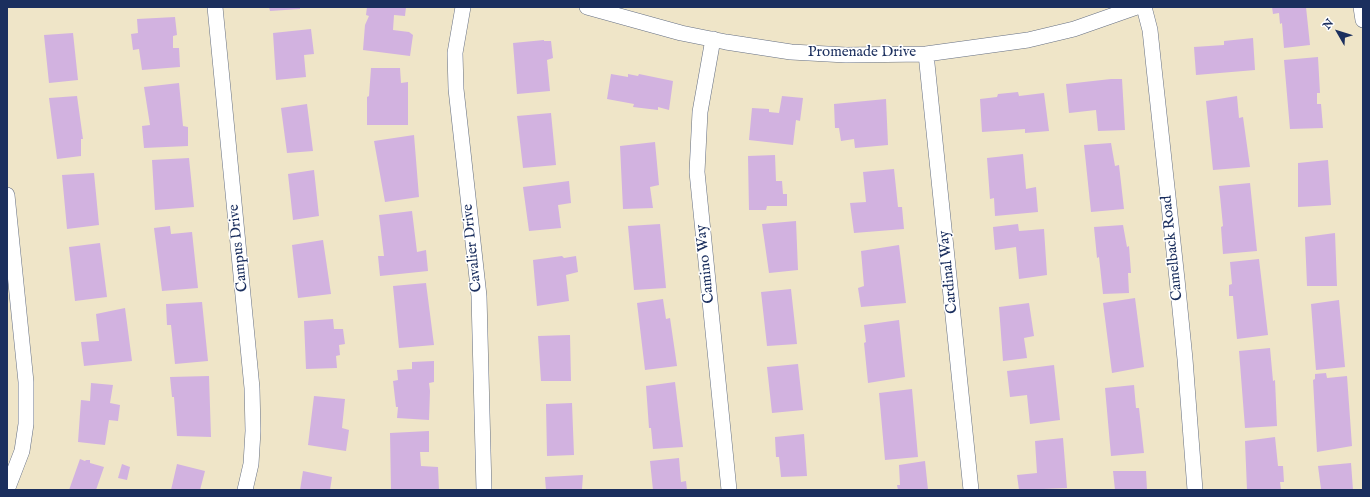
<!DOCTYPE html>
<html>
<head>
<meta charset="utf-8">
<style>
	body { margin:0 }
	#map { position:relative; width:1370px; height:497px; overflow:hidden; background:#efe5c8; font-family:"IM FELL English",serif }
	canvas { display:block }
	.frame { position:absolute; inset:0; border:8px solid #1b2f5e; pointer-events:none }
	.north { position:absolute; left:1318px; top:12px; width:40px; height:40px; -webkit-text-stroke:3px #fff; paint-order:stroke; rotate:309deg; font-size:11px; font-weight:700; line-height:16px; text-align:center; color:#1b2f5e }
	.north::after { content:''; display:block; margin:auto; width:14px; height:18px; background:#1b2f5e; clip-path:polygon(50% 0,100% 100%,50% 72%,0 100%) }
</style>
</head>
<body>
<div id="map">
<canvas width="1370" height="497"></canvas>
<div class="frame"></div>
<div class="north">N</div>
</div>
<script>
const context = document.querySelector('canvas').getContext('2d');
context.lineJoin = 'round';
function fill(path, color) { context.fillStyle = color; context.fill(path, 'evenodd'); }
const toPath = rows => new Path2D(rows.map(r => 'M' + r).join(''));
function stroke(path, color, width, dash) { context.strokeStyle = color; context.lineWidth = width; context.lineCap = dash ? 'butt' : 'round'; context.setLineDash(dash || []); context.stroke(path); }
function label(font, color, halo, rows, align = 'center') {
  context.font = font + ' "IM FELL English",serif'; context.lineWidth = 3; context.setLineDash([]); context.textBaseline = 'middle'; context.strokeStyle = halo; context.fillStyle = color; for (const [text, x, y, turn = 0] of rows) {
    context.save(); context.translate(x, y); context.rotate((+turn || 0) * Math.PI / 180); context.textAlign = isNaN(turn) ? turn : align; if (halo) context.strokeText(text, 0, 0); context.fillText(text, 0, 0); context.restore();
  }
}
fill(toPath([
	[269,7,300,7,300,9,270,11],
	[367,7,406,7,405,16,394,15,393,30,409,32,413,35,410,56,363,50,365,25,369,16,366,15],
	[1272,7,1306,7,1310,45,1284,48,1282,23,1280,24,1279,13,1273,14],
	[175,17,177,35,173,36,173,48,179,48,180,67,142,70,139,49,133,50,131,34,138,33,137,19],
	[311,29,314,54,304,55,306,77,276,80,273,33],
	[73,33,78,80,49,83,44,35],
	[1253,38,1255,70,1196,75,1194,47,1224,45,1224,41],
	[544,40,544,41,551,41,553,58,547,60,550,91,517,94,513,43],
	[1318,57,1320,93,1317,93,1317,104,1321,104,1323,128,1290,129,1284,60],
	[371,68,400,68,401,83,408,82,408,125,367,125,367,97,369,96],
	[611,74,628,77,628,74,638,76,639,74,673,81,669,110,658,107,658,110,633,107,634,104,607,99],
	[1111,79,1122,79,1125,130,1098,131,1096,110,1069,113,1066,84],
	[179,83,183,126,188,127,188,146,144,148,142,126,150,125,144,87],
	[1018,92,1019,96,1044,93,1049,131,1025,133,1025,129,982,132,980,99,997,97,998,94],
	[77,96,83,139,81,139,81,156,57,159,49,98],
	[782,96,803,98,800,121,796,120,793,145,749,140,752,108,769,109,769,112,779,113],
	[1237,96,1239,118,1243,117,1250,167,1213,170,1206,101],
	[886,99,888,145,855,148,854,139,841,141,839,128,835,128,834,104],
	[307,104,313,151,287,153,281,108],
	[551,113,556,165,523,168,517,116],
	[414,135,419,197,385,202,374,141],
	[655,142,659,185,650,187,653,208,623,209,620,146],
	[1111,143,1115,166,1119,165,1124,209,1091,212,1084,145],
	[1023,154,1026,189,1036,187,1038,212,995,216,994,198,990,199,987,158],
	[775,155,776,181,782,181,783,194,787,194,787,206,767,206,766,210,749,210,748,156],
	[189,158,194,207,155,210,152,160],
	[1328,160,1331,205,1298,207,1298,163],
	[894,169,898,207,902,207,904,229,854,233,850,203,866,202,863,172],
	[314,170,319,216,293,220,288,174],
	[94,173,99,225,67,229,62,175],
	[569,181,571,203,558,205,561,228,529,231,523,187],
	[1250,183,1257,251,1223,254,1221,227,1223,226,1219,186],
	[412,211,417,252,426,250,428,271,380,276,378,256,384,256,379,215],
	[796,221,798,270,769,273,762,224],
	[660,224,666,288,634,290,628,226],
	[1018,224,1019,231,1044,229,1047,275,1019,279,1016,247,995,250,993,227],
	[1123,225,1127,247,1129,246,1131,273,1128,273,1129,293,1103,294,1099,257,1097,258,1094,227],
	[170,226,171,234,192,232,198,288,162,291,154,228],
	[1335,233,1337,286,1307,286,1305,237],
	[323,240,331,294,298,298,292,245],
	[100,243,107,297,75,301,69,247],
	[899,245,906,303,861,307,858,288,864,286,861,251],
	[562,256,564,258,576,256,578,272,566,275,569,301,537,306,533,260],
	[1259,259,1268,335,1237,339,1233,296,1229,296,1229,285,1232,284,1230,262],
	[426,283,434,345,399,348,393,286],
	[791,289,797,344,767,346,761,292],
	[1135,298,1144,367,1112,373,1103,303],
	[663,299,666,319,670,318,677,366,645,370,637,303],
	[1339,300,1345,367,1316,370,1311,304],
	[202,302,208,361,175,364,171,325,167,325,166,304],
	[1029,303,1034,336,1024,338,1027,358,1003,361,999,307],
	[125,308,132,361,84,366,81,342,99,341,96,314],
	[333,319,334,329,343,329,345,344,339,345,340,355,336,356,337,368,306,369,304,321],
	[899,320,905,377,868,383,864,343,866,342,864,325],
	[570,335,571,381,541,381,538,336],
	[1270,348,1273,381,1275,380,1277,426,1245,428,1239,351],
	[434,361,434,382,429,383,430,391,429,420,397,418,398,407,396,407,393,381,398,380,397,370,412,369,412,362],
	[798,364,803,410,772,413,767,367],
	[1054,365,1060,420,1030,424,1027,395,1010,397,1007,371],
	[1326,373,1327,378,1347,376,1352,446,1317,452,1313,380,1315,379,1315,374],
	[209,376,211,437,177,436,174,397,172,397,170,377],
	[675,382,683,447,653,449,651,428,649,428,646,386],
	[91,383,113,385,110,403,120,405,118,421,109,420,105,445,78,442,81,400,90,401],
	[1134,385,1136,408,1139,408,1144,453,1111,456,1105,388],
	[912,389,918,457,885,460,879,393],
	[314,396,345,399,342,428,349,430,346,451,308,445],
	[572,403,574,455,547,456,546,404],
	[429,431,429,452,420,452,421,466,438,467,439,490,391,490,390,433],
	[804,434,807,476,781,477,779,457,776,457,775,437],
	[1275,437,1278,466,1283,466,1284,482,1280,482,1281,490,1247,490,1245,441],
	[1063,438,1067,488,1019,490,1017,475,1037,473,1035,441],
	[679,458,681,482,686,481,687,490,653,490,650,461],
	[80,459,85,461,86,460,90,460,90,463,104,467,96,490,69,490],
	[925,461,928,490,898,490,897,485,900,485,899,465],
	[1351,463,1353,490,1321,489,1318,466],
	[122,464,130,467,127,480,118,478],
	[177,464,205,471,200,490,171,490],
	[303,471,332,477,330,490,300,490],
	[1113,471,1146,471,1147,490,1115,490],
	[583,475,582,489,546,490,545,477]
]), '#d2b2e0');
const minor = toPath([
	[215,7,252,388,253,431,251,464,245,490],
	[463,7,455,53,456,89,479,296,484,490],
	[587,7,681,33,726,42,791,52,846,55,926,54,1028,40,1074,29,1137,7],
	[1144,7,1150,30,1154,68,1177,279,1185,359,1195,490],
	[1361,7,1363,20],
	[713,39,700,112,697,172,729,490],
	[926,54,971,490],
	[7,195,26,382,26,424,22,451,7,490]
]);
stroke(minor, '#656f83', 16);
stroke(minor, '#fff', 15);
label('15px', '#1b2f5e', '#fff', [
	["Promenade Drive",862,53],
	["Campus Drive",239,248,-96],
	["Cavalier Drive",473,248,-96],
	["Camelback Road",1173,248,-96],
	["Camino Way",706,264,-96],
	["Cardinal Way",949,272,-96]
]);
</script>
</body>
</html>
